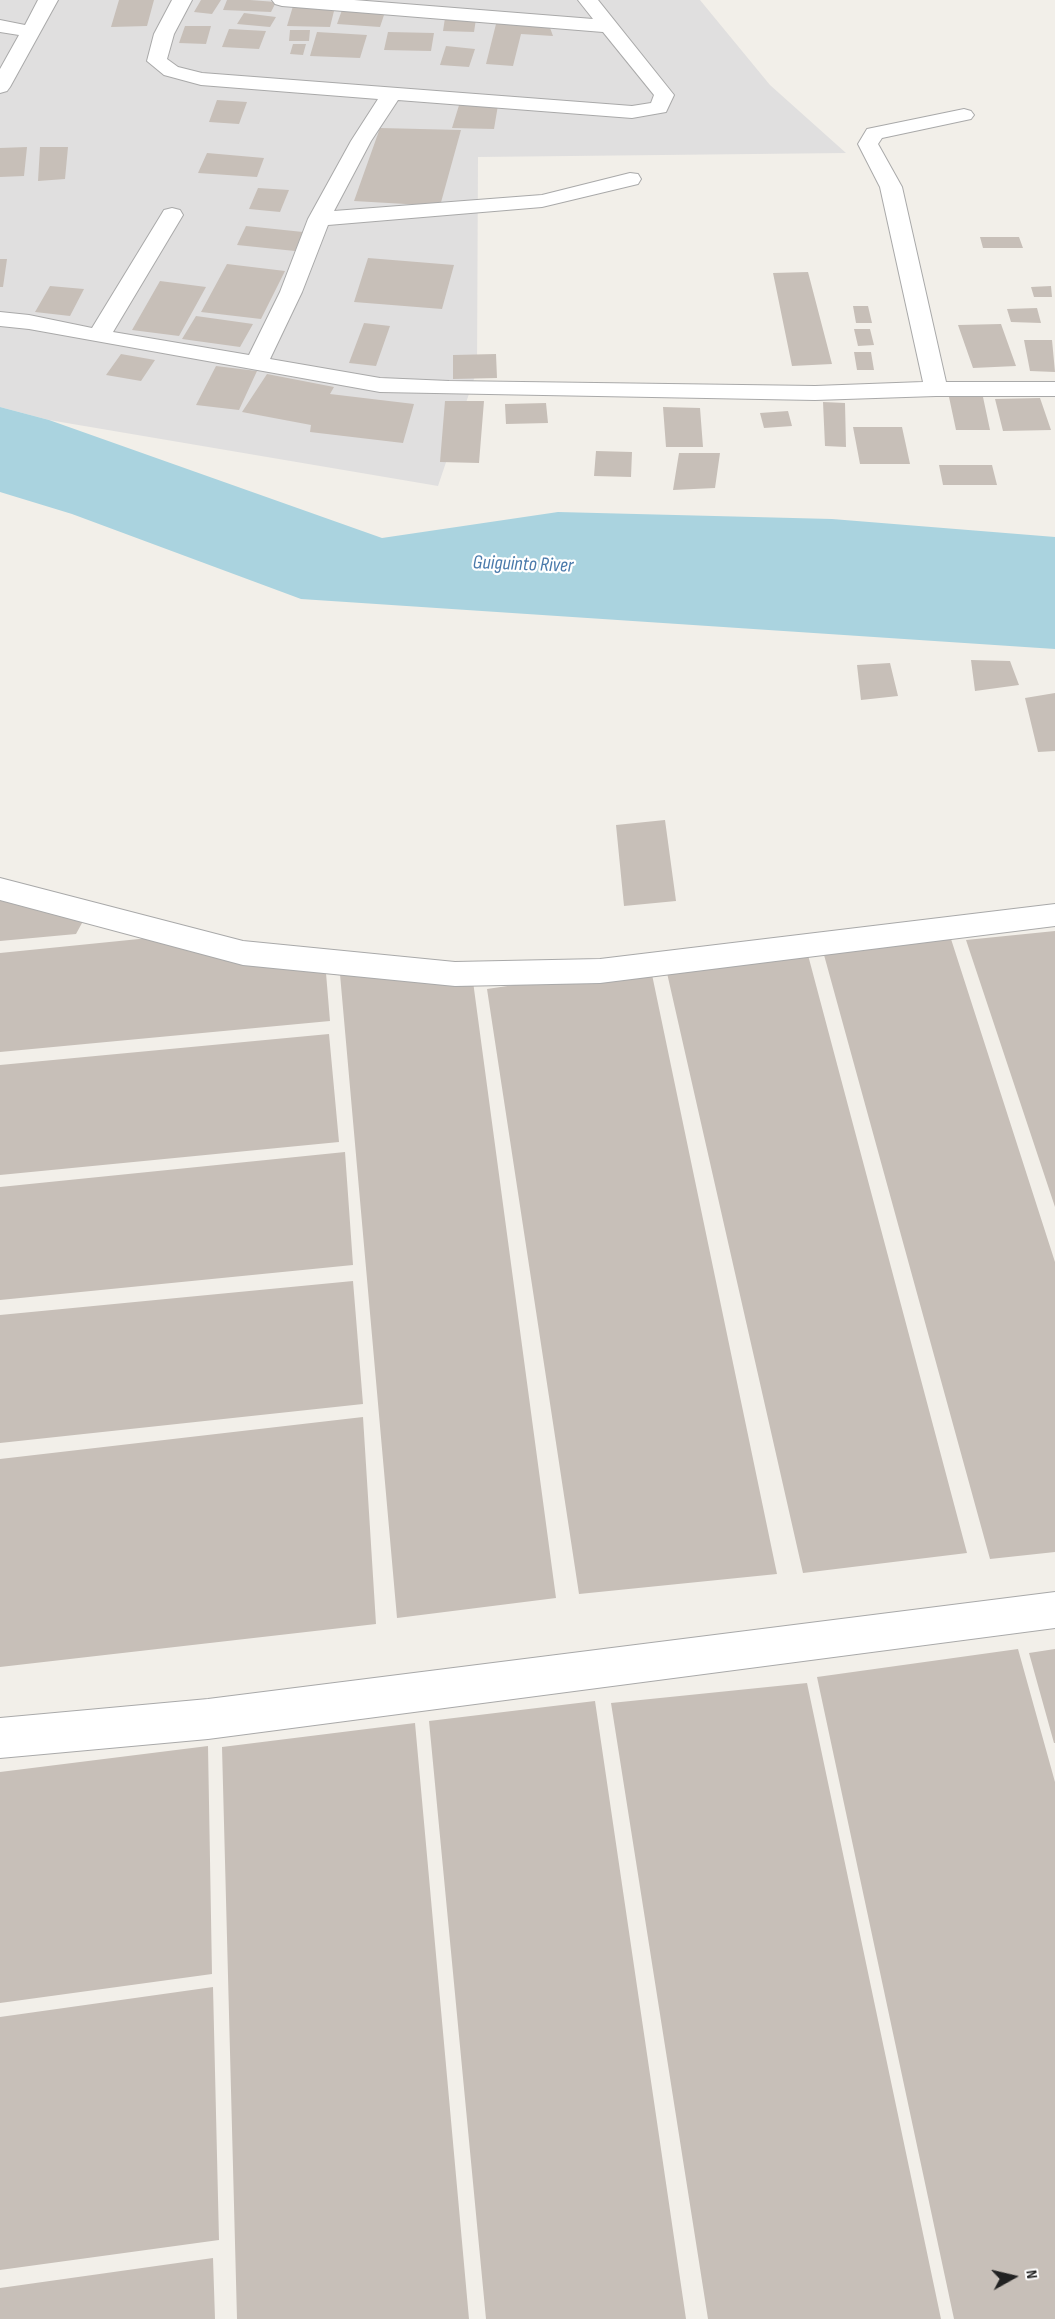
<!DOCTYPE html>
<html>
<head>
<meta charset="utf-8">
<style>
	body { margin:0 }
	#map { position:relative; width:1055px; height:2319px; overflow:hidden; background:#f2efe9; font-family:"Sofia Sans Condensed",sans-serif }
	canvas { display:block }
	.north { position:absolute; left:983px; top:2247px; width:60px; height:60px; -webkit-text-stroke:4px #fff; paint-order:stroke; rotate:82deg; font-size:16px; font-weight:700; line-height:24px; text-align:center; color:#222 }
	.north::after { content:''; display:block; margin:auto; width:21px; height:27px; background:#222; clip-path:polygon(50% 0,100% 100%,50% 72%,0 100%) }
</style>
</head>
<body>
<div id="map">
<canvas width="1055" height="2319"></canvas>
<div class="north">N</div>
</div>
<script>
const context = document.querySelector('canvas').getContext('2d');
context.lineJoin = 'round';
function fill(path, color) { context.fillStyle = color; context.fill(path, 'evenodd'); }
const toPath = rows => new Path2D(rows.map(r => 'M' + r).join(''));
function stroke(path, color, width, dash) { context.strokeStyle = color; context.lineWidth = width; context.lineCap = dash ? 'butt' : 'round'; context.setLineDash(dash || []); context.stroke(path); }
function label(font, color, halo, rows, align = 'center') {
  context.font = font + ' "Sofia Sans Condensed",sans-serif'; context.lineWidth = 4.5; context.setLineDash([]); context.textBaseline = 'middle'; context.strokeStyle = halo; context.fillStyle = color; for (const [text, x, y, turn = 0] of rows) {
    context.save(); context.translate(x, y); context.rotate((+turn || 0) * Math.PI / 180); context.textAlign = isNaN(turn) ? turn : align; if (halo) context.strokeText(text, 0, 0); context.fillText(text, 0, 0); context.restore();
  }
}
fill(toPath([
	[0,0,700,0,770,85,846,153,478,157,477,370,438,486,49,420,0,407]
]), '#e0dfdf');
fill(toPath([
	[0,407,49,420,382,538,558,512,832,519,1055,537,1055,649,301,599,72,514,0,492]
]), '#aad3df');
fill(toPath([
	[119,0,154,0,147,26,111,27],
	[201,0,221,0,212,14,194,12],
	[227,0,250,0,276,2,271,12,223,10],
	[293,6,335,7,330,27,287,26],
	[342,10,385,12,380,27,337,24],
	[244,13,276,17,270,27,237,24],
	[445,18,476,19,474,32,443,31],
	[496,24,549,25,553,36,521,34,513,66,486,64],
	[185,26,211,26,206,44,179,43],
	[229,29,266,31,259,49,222,47],
	[290,30,310,30,309,41,289,41],
	[317,32,367,35,360,58,310,56],
	[388,32,434,33,431,51,384,50],
	[293,44,306,44,303,55,290,54],
	[446,46,475,49,469,67,440,65],
	[217,100,247,102,239,124,209,122],
	[460,102,498,105,494,129,452,128],
	[380,128,461,130,440,206,354,201],
	[27,147,24,176,0,177,0,148],
	[40,147,68,147,65,179,38,181],
	[207,153,264,158,257,177,198,173],
	[258,188,289,190,280,212,249,209],
	[246,226,303,232,295,251,237,245],
	[980,237,1019,237,1023,248,983,248],
	[368,258,454,265,442,309,354,302],
	[0,259,7,259,3,287,0,287],
	[227,264,285,271,261,319,201,312],
	[808,272,832,364,792,366,773,273],
	[160,281,206,287,179,336,132,330],
	[50,286,84,289,70,316,35,312],
	[1051,286,1052,297,1034,297,1031,287],
	[853,306,868,306,872,323,856,323],
	[1037,308,1041,323,1011,322,1007,309],
	[196,316,253,324,240,347,182,339],
	[364,323,390,326,376,366,349,363],
	[1001,324,1016,366,973,368,958,325],
	[854,329,870,329,874,345,858,346],
	[1024,340,1052,340,1055,372,1030,371],
	[854,352,871,352,874,370,857,370],
	[121,354,155,360,141,381,106,375],
	[496,354,497,378,453,379,453,355],
	[216,366,257,371,239,410,196,405],
	[267,374,334,387,330,394,414,404,403,443,310,432,311,425,242,412],
	[949,397,983,397,990,430,956,430],
	[1040,398,1051,430,1003,431,995,399],
	[445,401,484,401,479,463,440,462],
	[823,402,845,403,846,447,825,446],
	[546,403,548,423,506,424,505,404],
	[663,407,700,408,703,447,666,447],
	[788,411,792,426,764,428,760,413],
	[853,427,902,427,910,464,860,464],
	[596,451,632,452,631,477,594,476],
	[679,453,720,453,715,488,673,490],
	[939,465,992,465,997,485,943,485],
	[971,660,1010,661,1019,685,975,691],
	[890,663,898,696,861,700,857,665],
	[1055,693,1055,751,1038,752,1025,698],
	[665,820,676,901,624,906,616,825],
	[0,887,88,912,76,934,0,941],
	[1055,931,1055,1207,966,940],
	[149,938,326,973,330,1021,0,1052,0,953],
	[951,939,1055,1262,1055,1552,990,1559,821,944],
	[808,955,967,1553,803,1573,667,973],
	[339,963,472,974,556,1598,397,1618],
	[650,965,777,1574,579,1594,487,989],
	[329,1034,339,1142,0,1175,0,1065],
	[345,1152,353,1265,0,1300,0,1187],
	[353,1281,363,1404,0,1443,0,1315],
	[363,1417,376,1624,0,1667,0,1459],
	[1018,1649,1055,1782,1055,2319,954,2319,817,1677],
	[1055,1649,1055,1743,1054,1743,1029,1653],
	[807,1683,941,2319,708,2319,611,1703],
	[595,1701,686,2319,486,2319,429,1721],
	[415,1723,469,2319,237,2319,222,1747],
	[208,1746,212,1974,0,2003,0,1772],
	[213,1987,219,2240,0,2270,0,2017],
	[213,2258,215,2319,0,2319,0,2288]
]), '#c7bfb8');
const minor = toPath([
	[38,0,58,0,10,87,7,91,0,93,0,69,19,35,0,32,0,20,25,25,38,0],
	[172,0,192,0,174,34,167,59,178,67,202,73,632,106,651,103,654,95,603,32,282,6,275,4,272,0,354,0,593,19,578,0,598,0,674,95,666,112,632,118,398,100,371,141,334,211,542,195,630,173,638,174,641,179,638,184,542,207,328,225,302,292,270,359,380,378,449,381,815,386,923,382,880,187,858,144,867,129,964,109,971,111,974,115,971,119,882,138,878,144,902,187,946,382,1055,382,1055,396,936,396,815,400,380,392,29,329,0,326,0,312,29,315,92,328,161,215,164,210,172,208,180,210,183,215,113,332,249,355,280,292,308,219,351,141,378,99,201,85,164,75,147,61,154,34,172,0],
	[0,878,243,941,455,962,600,959,1055,904,1055,926,600,983,455,986,243,965,0,900,0,878],
	[1055,1592,1055,1628,208,1739,0,1758,0,1718,208,1699,1055,1592]
]);
stroke(minor, '#a9a9a9', 2);
fill(minor, '#fff');
label('italic 20px', '#4a7aab', '#fff', [
	["Guiguinto River",523,565,2]
]);
</script>
</body>
</html>
